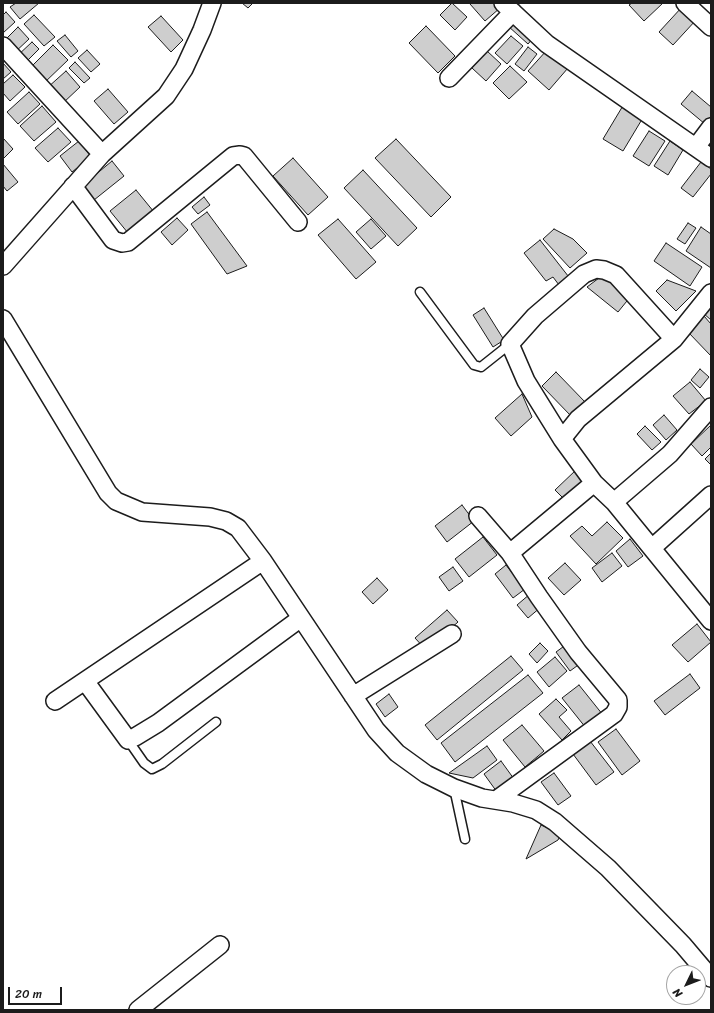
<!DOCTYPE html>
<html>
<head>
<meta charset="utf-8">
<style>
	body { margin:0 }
	#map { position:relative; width:714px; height:1013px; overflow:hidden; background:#fff; font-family:Sriracha,sans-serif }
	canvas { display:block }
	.frame { position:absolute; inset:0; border:4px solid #1c1c1c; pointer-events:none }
	.north { position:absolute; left:666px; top:965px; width:40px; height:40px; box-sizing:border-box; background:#fff; border:1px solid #a4a4a4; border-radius:50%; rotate:227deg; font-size:11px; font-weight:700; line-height:16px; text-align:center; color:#1c1c1c }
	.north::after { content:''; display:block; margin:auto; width:14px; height:18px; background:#1c1c1c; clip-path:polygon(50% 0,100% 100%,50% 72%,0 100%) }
	.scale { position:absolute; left:8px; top:987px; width:54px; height:18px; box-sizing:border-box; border:2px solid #1c1c1c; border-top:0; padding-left:5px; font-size:12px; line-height:14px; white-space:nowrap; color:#1c1c1c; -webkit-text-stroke:3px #fff; paint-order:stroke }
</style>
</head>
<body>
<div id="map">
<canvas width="714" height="1013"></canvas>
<div class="frame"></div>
<div class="north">N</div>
<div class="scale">20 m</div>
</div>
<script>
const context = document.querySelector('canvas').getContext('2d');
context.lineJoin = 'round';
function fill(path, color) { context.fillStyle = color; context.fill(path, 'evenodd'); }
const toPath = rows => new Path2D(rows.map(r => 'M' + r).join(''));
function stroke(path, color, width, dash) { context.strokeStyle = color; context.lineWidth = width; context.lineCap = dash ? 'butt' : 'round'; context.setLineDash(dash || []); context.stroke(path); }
const building = toPath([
	[16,3,39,3,20,19,10,7,16,3],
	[242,3,253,3,248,8,242,3],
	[452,3,467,17,455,30,440,15,452,3],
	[471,3,496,3,500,8,485,21,470,4,471,3],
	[632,3,663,3,644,21,629,5,632,3],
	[682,7,696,20,673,45,659,32,682,7],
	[6,12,15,22,3,33,3,15,6,12],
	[34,15,55,37,44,46,24,24,34,15],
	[161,16,183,40,171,52,148,27,161,16],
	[514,20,533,38,528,44,508,26,514,20],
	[426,26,455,56,438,73,409,43,426,26],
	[18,27,29,39,13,54,3,42,18,27],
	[65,35,78,51,71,57,57,41,65,35],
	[511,36,523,46,507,64,495,53,511,36],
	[32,42,39,49,23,65,16,57,32,42],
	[53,45,68,60,43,84,29,69,53,45],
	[528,47,537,54,524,71,515,64,528,47],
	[87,50,100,64,91,72,78,58,87,50],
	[547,50,568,68,549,90,528,71,547,50],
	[487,51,501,64,486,81,472,68,487,51],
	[75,62,90,78,84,83,69,68,75,62],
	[3,63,11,72,3,79,3,63],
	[510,66,527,82,509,99,493,83,510,66],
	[66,71,80,87,62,104,47,88,66,71],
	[13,75,25,87,10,101,3,93,3,84,13,75],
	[108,89,128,112,114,124,94,101,108,89],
	[692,91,711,107,711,117,705,124,681,104,692,91],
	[29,92,40,104,18,124,7,112,29,92],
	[624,104,644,116,623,151,603,139,624,104],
	[42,106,56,122,34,141,20,126,42,106],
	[58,128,71,142,48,162,35,148,58,128],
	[649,131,665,141,649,166,633,156,649,131],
	[3,138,13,149,3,159,3,138],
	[396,139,451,197,431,217,375,158,396,139],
	[79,141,91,157,72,172,60,156,79,141],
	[670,141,683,150,668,175,654,166,670,141],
	[293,158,328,197,308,215,273,176,293,158],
	[112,161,124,176,94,200,82,186,112,161],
	[701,162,711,169,711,174,693,197,681,188,701,162],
	[3,164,18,182,7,191,3,186,3,164],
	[363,170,417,228,398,246,344,188,363,170],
	[136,190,154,212,128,233,110,211,136,190],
	[204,197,210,205,198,214,192,207,204,197],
	[207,212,247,266,227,274,191,224,207,212],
	[177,218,188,230,172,245,161,232,177,218],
	[338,219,376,262,356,279,318,235,338,219],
	[371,219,386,236,371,249,356,232,371,219],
	[688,223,696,228,685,244,677,239,688,223],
	[701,227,711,234,711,268,686,251,701,227],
	[554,229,573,239,587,253,570,268,543,239,554,229],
	[540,240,572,281,562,289,553,277,546,281,524,253,540,240],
	[666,243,702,267,690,286,654,261,666,243],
	[603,275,631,296,618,312,587,287,603,275],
	[667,280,696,291,676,311,656,291,667,280],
	[711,304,711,320,703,313,711,304],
	[484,308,504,340,493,347,473,315,484,308],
	[704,316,711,324,711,356,688,332,704,316],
	[700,369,709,377,700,388,691,380,700,369],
	[556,372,586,403,572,417,542,386,556,372],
	[690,382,706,401,689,414,673,396,690,382],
	[522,394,532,417,511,436,495,418,522,394],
	[664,415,677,430,666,440,653,425,664,415],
	[711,425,711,447,702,456,691,444,711,425],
	[645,426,661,442,652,450,637,434,645,426],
	[711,453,711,465,705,459,711,453],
	[576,470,584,480,564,499,555,490,576,470],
	[462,505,474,521,447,542,435,526,462,505],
	[607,522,623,538,596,564,570,536,582,526,592,536,607,522],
	[483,537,497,555,469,577,455,559,483,537],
	[630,539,643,556,628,567,616,551,630,539],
	[612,553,622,566,602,582,592,568,612,553],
	[565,563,581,580,564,595,548,578,565,563],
	[506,565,525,589,513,598,495,574,506,565],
	[453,567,463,581,449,591,439,577,453,567],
	[377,578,388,590,373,604,362,592,377,578],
	[530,594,541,607,528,618,517,605,530,594],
	[447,610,458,622,426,650,415,638,447,610],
	[697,624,711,642,688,662,672,645,697,624],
	[540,643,548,651,537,663,529,654,540,643],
	[567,644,581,663,570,671,556,652,567,644],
	[511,656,523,670,437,740,425,725,511,656],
	[555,657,567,671,549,687,537,672,555,657],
	[690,674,700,688,665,715,654,701,690,674],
	[528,675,543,693,455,762,441,743,528,675],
	[579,685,603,715,586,728,562,698,579,685],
	[389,694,398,707,385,717,376,704,389,694],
	[556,699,567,710,559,717,571,731,562,740,539,714,556,699],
	[522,725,544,751,525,767,503,740,522,725],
	[616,729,640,761,622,775,598,742,616,729],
	[590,741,614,772,596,785,573,754,590,741],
	[487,746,497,760,473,778,449,773,487,746],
	[501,761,514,779,497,792,484,774,501,761],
	[554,773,571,796,558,805,541,782,554,773],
	[541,825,561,834,558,840,526,859,541,825]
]);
fill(building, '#cecece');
stroke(building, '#1c1c1c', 1);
const service = toPath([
	[420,292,474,365,481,367,510,344],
	[128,740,144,763,152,769,162,764,216,722],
	[454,788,465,839]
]);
const minor = toPath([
	[503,3,547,44,711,158],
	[685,3,711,27],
	[3,46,102,154],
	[449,78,513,12],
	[696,147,711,127],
	[73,186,113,240,122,243,128,242,233,156,240,155,244,156,298,222],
	[3,266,102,154,166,96,184,69,202,30,212,3],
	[711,293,674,339,578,419,562,439,594,483,614,502,711,621],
	[3,319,108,493,116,501,142,512,210,517,226,521,238,528,263,561,376,730,397,753,426,774,454,788,482,798,513,803,536,810,555,822,608,868,683,945,711,978],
	[562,439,526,381,510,344,535,316,584,274,596,269,604,270,616,275,674,339],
	[614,502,670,454,711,407],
	[478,516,510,553,539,597,578,652,618,700,618,707,614,714,496,800],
	[652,548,711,495],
	[510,553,594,483],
	[85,681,128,740,135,737,158,723,301,618],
	[353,696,452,634],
	[55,701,263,561],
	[138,1010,220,945]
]);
stroke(service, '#1c1c1c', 11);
stroke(minor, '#1c1c1c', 20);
stroke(service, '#fff', 8);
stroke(minor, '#fff', 17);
</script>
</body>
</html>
